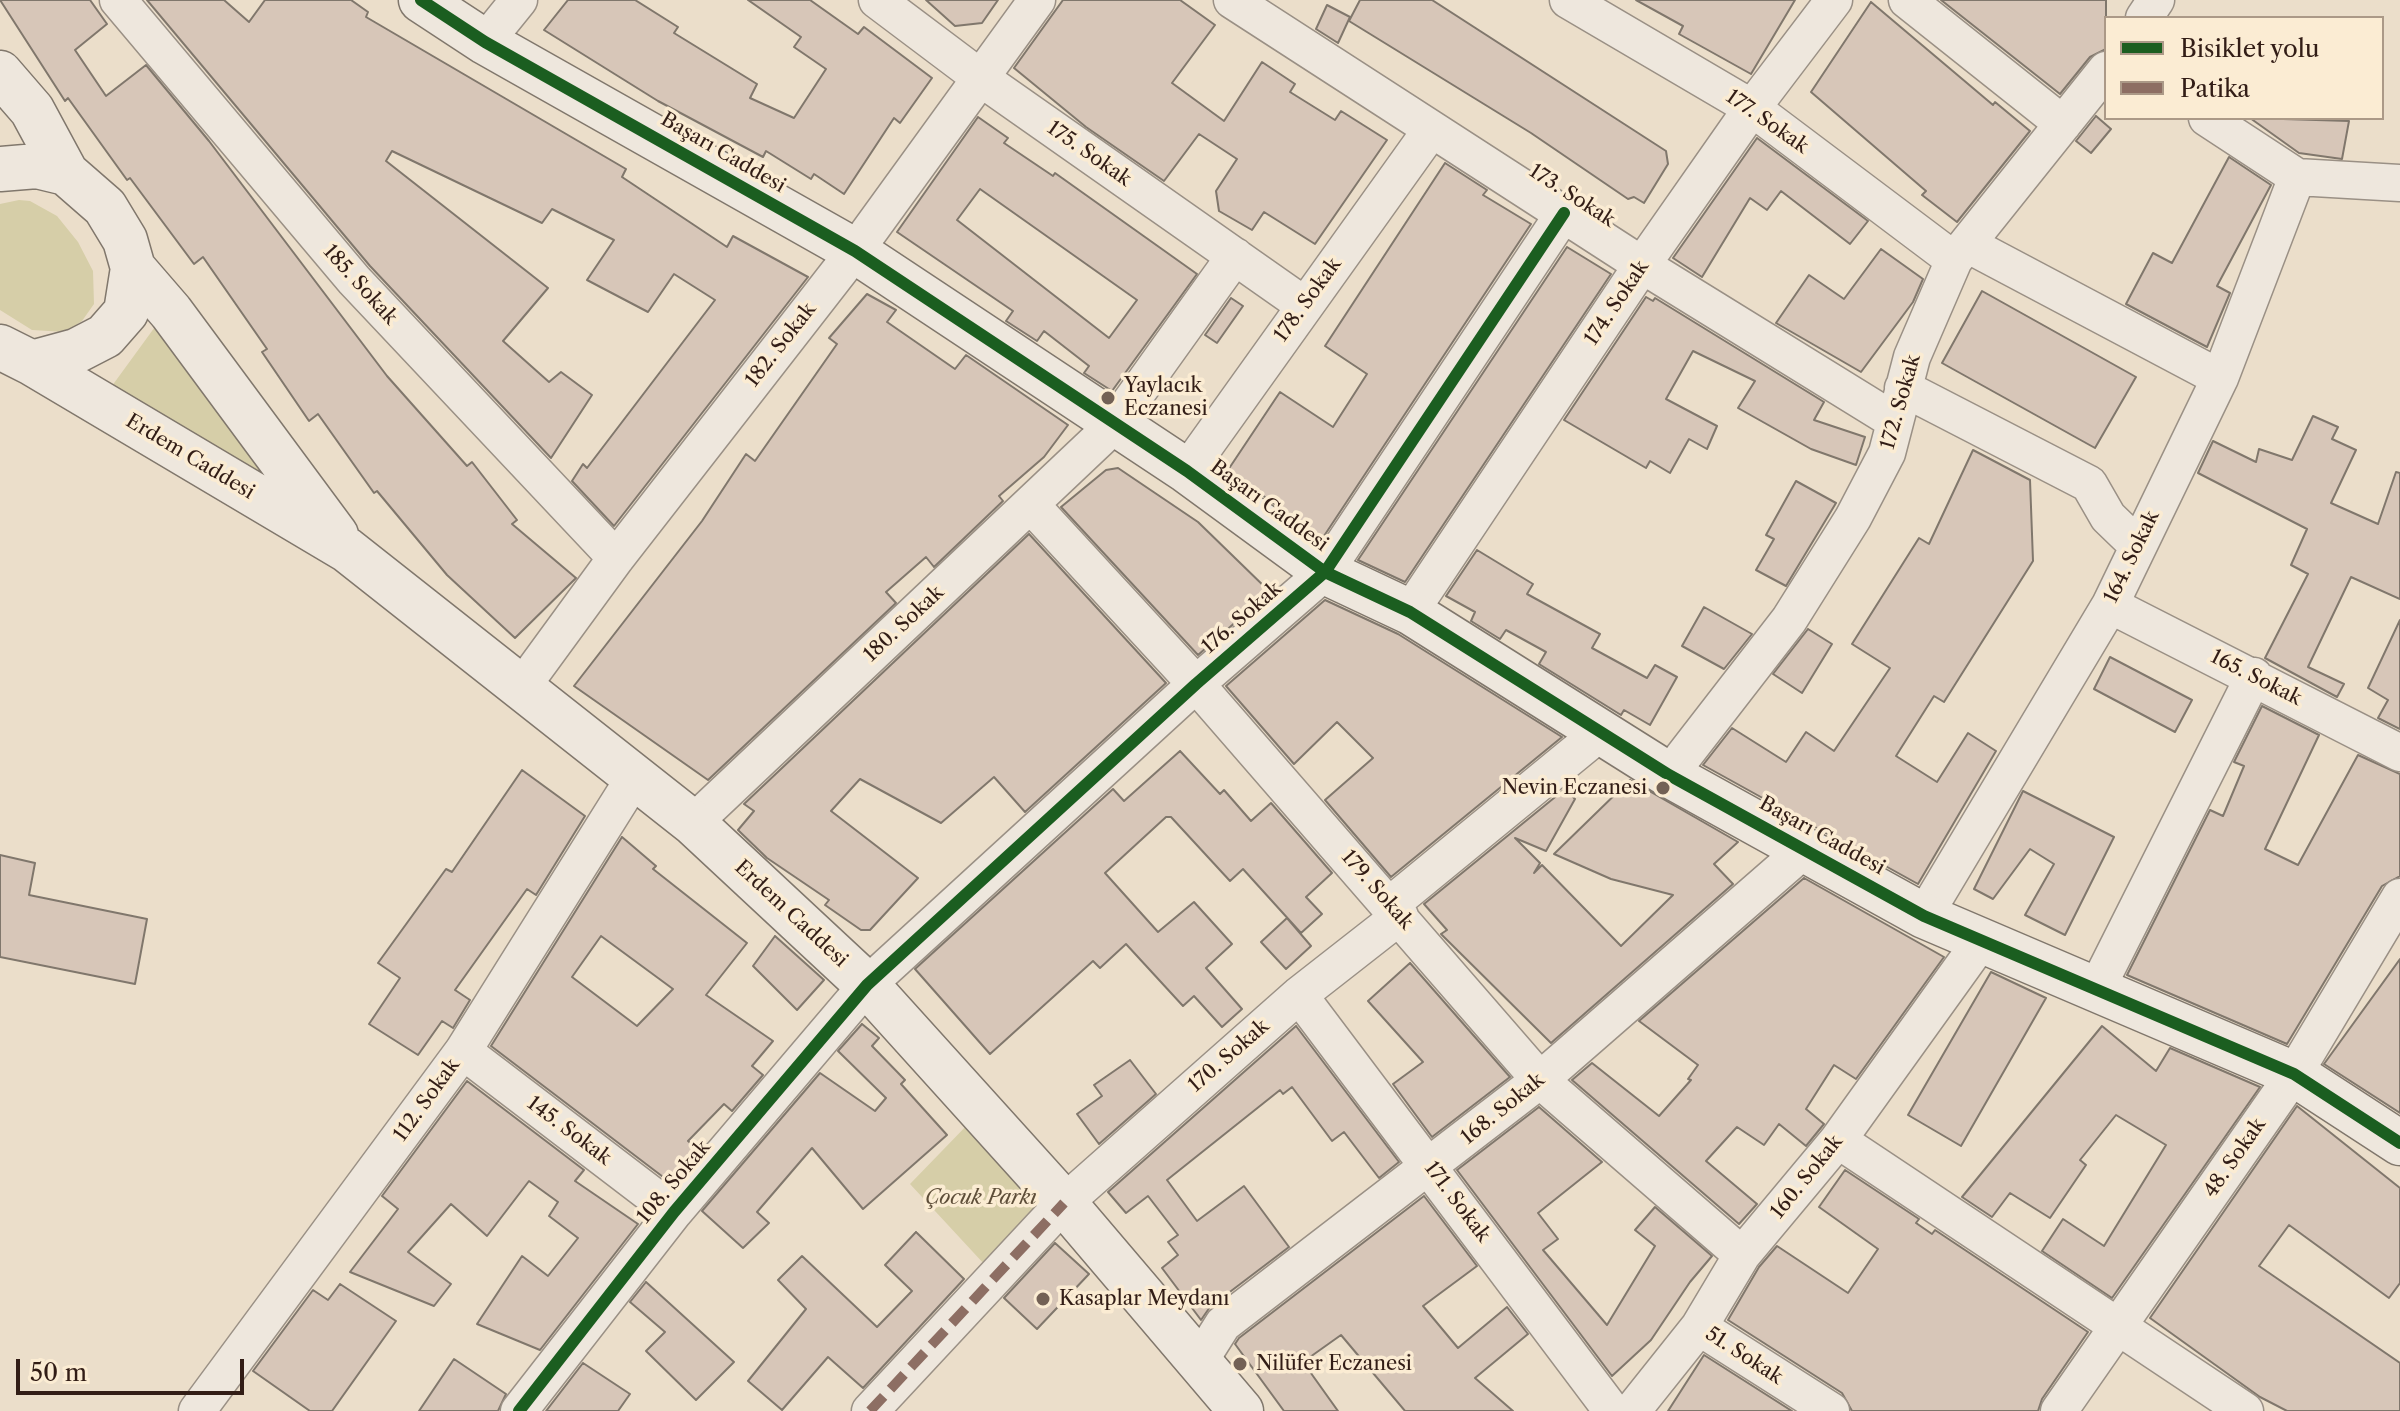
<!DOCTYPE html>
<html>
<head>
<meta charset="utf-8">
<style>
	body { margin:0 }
	#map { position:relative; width:2400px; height:1411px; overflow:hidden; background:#ebdeca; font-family:"Libre Caslon Text",serif }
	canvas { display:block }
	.legend { position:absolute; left:2104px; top:16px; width:280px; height:104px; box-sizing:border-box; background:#fbecd3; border:2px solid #ab9987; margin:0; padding:10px 14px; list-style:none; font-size:24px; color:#321d16 }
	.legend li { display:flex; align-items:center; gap:16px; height:40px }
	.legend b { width:40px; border:2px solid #ab9987 }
	.scale { position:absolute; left:16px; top:1359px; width:228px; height:36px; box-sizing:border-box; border:4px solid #321d16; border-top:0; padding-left:10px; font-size:24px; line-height:28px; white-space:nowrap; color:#321d16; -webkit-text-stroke:6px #fbecd3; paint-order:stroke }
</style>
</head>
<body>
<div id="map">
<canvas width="2400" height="1411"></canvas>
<ul class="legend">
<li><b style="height:10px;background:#1b5e20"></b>Bisiklet yolu</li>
<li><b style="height:10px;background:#8d6e63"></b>Patika</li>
</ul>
<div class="scale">50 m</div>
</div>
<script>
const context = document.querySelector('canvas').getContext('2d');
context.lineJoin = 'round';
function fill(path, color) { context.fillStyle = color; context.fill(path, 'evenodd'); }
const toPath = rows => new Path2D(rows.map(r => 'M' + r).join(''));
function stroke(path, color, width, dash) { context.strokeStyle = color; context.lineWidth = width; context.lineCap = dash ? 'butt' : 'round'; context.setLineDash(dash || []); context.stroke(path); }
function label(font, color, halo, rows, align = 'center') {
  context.font = font + ' "Libre Caslon Text",serif'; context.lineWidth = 7; context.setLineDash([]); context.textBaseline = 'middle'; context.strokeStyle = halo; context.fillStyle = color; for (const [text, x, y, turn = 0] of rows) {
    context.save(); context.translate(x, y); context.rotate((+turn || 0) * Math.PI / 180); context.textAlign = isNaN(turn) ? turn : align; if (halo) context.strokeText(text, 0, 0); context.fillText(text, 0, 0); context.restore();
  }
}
fill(toPath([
	[19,200,30,201,57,216,78,242,93,271,94,304,82,321,65,332,32,330,0,310,0,204],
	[160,320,279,483,109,390],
	[971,1121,1044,1202,985,1265,910,1184]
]), '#d6cea8');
const building = toPath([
	[0,0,90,0,107,24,75,50,106,96,146,65,209,141,387,376,467,466,472,462,517,520,512,524,576,578,515,638,447,575,377,491,374,493,318,414,309,421,262,352,267,349,203,257,194,264,130,178,127,180,68,98,65,101,0,0],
	[147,0,224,0,249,22,265,0,351,0,368,12,366,17,626,169,622,177,727,247,733,236,808,277,614,526,572,481,583,464,587,468,715,300,674,274,648,312,587,280,614,240,552,209,542,223,392,151,386,161,548,288,503,341,549,382,561,372,592,395,551,458,370,266,147,0],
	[568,0,635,0,678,27,674,33,757,84,750,98,794,118,826,69,794,47,801,37,748,0,810,0,858,34,864,27,932,78,900,123,894,118,844,194,814,174,811,179,766,151,763,157,658,101,544,30,568,0],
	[926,0,998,0,982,23,955,26,926,0],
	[1063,0,1180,0,1215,25,1172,83,1224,121,1262,62,1295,84,1290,92,1335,120,1341,111,1387,140,1315,244,1264,212,1252,230,1219,211,1216,191,1237,159,1199,134,1164,181,1086,127,1014,68,1063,0],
	[1360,0,1432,0,1666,151,1668,164,1644,203,1634,197,1628,199,1531,133,1349,21,1360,0],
	[1636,0,1795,0,1751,74,1679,34,1683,26,1636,0],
	[1941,0,2106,0,2106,49,2090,57,2060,94,1941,0],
	[1871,2,1993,105,1995,102,2030,131,1957,222,1922,195,1926,191,1811,92,1871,2],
	[1327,5,1350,17,1338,43,1316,29,1327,5],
	[2096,116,2111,129,2091,153,2076,141,2096,116],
	[978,117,1008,138,1004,143,1053,176,1055,173,1197,274,1112,391,1084,373,1089,366,1044,331,1037,341,1006,321,1013,311,897,232,978,117],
	[980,189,1137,300,1109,338,957,220,980,189],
	[2250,118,2349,121,2342,159,2299,153,2250,118],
	[1757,138,1868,221,1850,244,1781,191,1767,210,1750,198,1702,277,1673,258,1757,138],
	[2229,157,2271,185,2217,286,2230,293,2207,347,2126,304,2153,253,2172,263,2229,157],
	[1445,163,1487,190,1483,195,1531,224,1322,539,1228,470,1280,392,1333,427,1367,374,1325,346,1445,163],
	[1567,247,1611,274,1405,582,1358,560,1567,247],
	[1881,249,1923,279,1913,302,1861,372,1776,323,1809,275,1844,299,1881,249],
	[1982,291,2136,377,2095,448,1942,363,1982,291],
	[867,294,896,310,887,322,955,369,966,355,1068,425,1044,457,999,496,1003,501,934,567,926,557,886,592,896,603,708,780,574,686,702,521,746,454,755,461,837,344,829,338,867,294],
	[1646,297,1653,301,1655,298,1824,402,1814,420,1865,437,1856,465,1811,449,1738,408,1755,381,1693,351,1666,399,1717,426,1707,449,1689,439,1670,473,1650,461,1646,468,1564,420,1646,297],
	[1231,298,1243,306,1217,343,1205,335,1231,298],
	[2313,416,2338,427,2332,439,2356,450,2331,503,2378,524,2396,472,2400,473,2400,599,2351,577,2308,667,2344,684,2337,697,2265,658,2308,574,2291,565,2307,529,2198,473,2213,441,2256,462,2259,449,2292,460,2313,416],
	[1973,450,2030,480,2033,561,1944,702,1934,696,1896,756,1937,782,1968,733,1996,751,1918,884,1703,765,1732,728,1786,762,1806,732,1834,751,1890,668,1852,644,1919,538,1929,544,1973,450],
	[1118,468,1198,522,1270,592,1198,655,1061,507,1106,470,1118,468],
	[1796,481,1836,503,1786,586,1756,570,1774,539,1766,535,1796,481],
	[1029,534,1166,683,1025,812,994,777,941,823,860,779,831,811,918,878,870,930,861,930,825,905,829,900,767,858,738,830,754,811,744,804,1029,534],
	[1477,550,1533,584,1527,594,1600,634,1592,648,1647,678,1655,665,1677,677,1650,725,1624,710,1621,715,1539,664,1546,652,1506,630,1500,639,1471,621,1475,612,1446,596,1477,550],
	[1325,600,1398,634,1562,737,1391,877,1325,800,1373,758,1337,722,1294,764,1226,686,1325,600],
	[1704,607,1752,634,1724,669,1682,646,1704,607],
	[2400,620,2400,729,2378,718,2388,700,2368,688,2400,620],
	[1808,629,1832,644,1802,693,1773,674,1808,629],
	[2110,657,2192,700,2175,732,2094,689,2110,657],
	[2262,706,2319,735,2265,849,2298,865,2358,755,2400,774,2400,876,2382,886,2287,1044,2127,975,2210,810,2223,816,2244,766,2234,762,2262,706],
	[1180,751,1220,794,1224,790,1251,821,1271,803,1332,873,1306,897,1322,914,1301,933,1243,869,1230,881,1171,817,1166,817,1105,873,1158,932,1194,902,1232,944,1206,968,1242,1009,1222,1027,1194,996,1183,1006,1126,944,1100,968,1093,961,990,1054,915,969,1113,789,1124,801,1180,751],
	[522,770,585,816,536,895,527,889,455,990,470,1000,453,1028,442,1021,418,1055,369,1024,400,978,378,963,446,869,452,872,522,770],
	[1630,780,1738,842,1714,864,1733,884,1551,1043,1444,937,1441,934,1447,930,1424,904,1565,789,1575,799,1546,851,1515,838,1540,863,1534,873,1542,865,1621,946,1673,895,1611,879,1554,854,1630,780],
	[2023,791,2114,837,2065,935,2025,915,2054,864,2030,849,1993,899,1974,889,2023,791],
	[622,837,656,866,653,869,747,943,706,995,773,1041,752,1066,763,1075,732,1111,724,1104,688,1141,699,1150,671,1183,491,1046,622,837],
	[601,936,673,989,637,1026,572,977,601,936],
	[0,855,35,863,29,895,147,919,135,984,0,957,0,855],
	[1804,878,1944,957,1856,1079,1834,1065,1806,1109,1824,1124,1806,1146,1779,1124,1764,1145,1737,1127,1706,1161,1757,1204,1739,1224,1572,1080,1592,1063,1659,1116,1691,1080,1688,1079,1698,1065,1639,1021,1804,878],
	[1287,918,1311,946,1286,969,1261,942,1287,918],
	[775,936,824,980,797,1010,753,966,775,936],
	[2400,959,2400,1113,2324,1064,2400,959],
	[1410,963,1510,1077,1432,1137,1393,1084,1423,1062,1368,1001,1410,963],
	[1991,972,2046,998,1961,1146,1908,1115,1991,972],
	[862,1024,879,1038,872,1046,905,1080,901,1084,947,1135,863,1209,812,1148,757,1212,769,1223,743,1248,702,1211,820,1073,875,1111,886,1098,838,1051,862,1024],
	[1296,1026,1399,1162,1379,1178,1344,1132,1332,1141,1292,1087,1283,1094,1280,1090,1167,1180,1197,1221,1244,1186,1289,1247,1210,1307,1201,1320,1162,1268,1178,1255,1168,1242,1178,1235,1148,1196,1126,1213,1108,1192,1296,1026],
	[2102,1026,2156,1071,2170,1048,2260,1087,2112,1298,2042,1251,2063,1219,2104,1246,2166,1145,2116,1115,2080,1160,2086,1165,2050,1218,2010,1193,1992,1217,1962,1197,2102,1026],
	[1130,1060,1156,1094,1099,1144,1077,1114,1102,1096,1094,1085,1130,1060],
	[467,1081,584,1170,575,1181,638,1224,540,1350,477,1324,522,1256,548,1276,578,1238,549,1216,558,1202,529,1181,487,1236,451,1204,408,1252,451,1284,434,1306,350,1272,398,1209,382,1196,467,1081],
	[2297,1106,2400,1188,2400,1283,2389,1298,2289,1225,2259,1266,2400,1363,2400,1411,2287,1411,2260,1397,2150,1318,2297,1106],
	[1539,1107,1602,1162,1538,1213,1558,1239,1543,1250,1607,1325,1655,1246,1635,1230,1655,1207,1712,1256,1690,1282,1651,1340,1612,1376,1457,1170,1539,1107],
	[1845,1170,1919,1219,1916,1223,1932,1234,1935,1230,2088,1332,2042,1399,2038,1411,1852,1411,1842,1393,1728,1320,1759,1267,1777,1246,1848,1293,1878,1249,1819,1207,1845,1170],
	[1424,1196,1477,1266,1423,1306,1458,1348,1507,1307,1528,1334,1475,1378,1513,1411,1405,1411,1341,1335,1303,1362,1338,1411,1284,1411,1235,1344,1239,1338,1424,1196],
	[916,1232,964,1279,863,1388,828,1357,782,1410,748,1381,806,1309,778,1280,802,1256,877,1327,912,1291,885,1265,916,1232],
	[1055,1243,1089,1274,1037,1329,1004,1298,1055,1243],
	[646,1282,734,1362,696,1400,646,1351,665,1332,630,1302,646,1282],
	[340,1284,396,1321,332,1411,310,1411,253,1371,313,1290,328,1300,340,1284],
	[1704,1355,1792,1411,1668,1411,1704,1355],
	[454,1359,506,1394,498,1411,419,1411,454,1359],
	[583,1363,630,1394,618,1411,546,1411,583,1363]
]);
fill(building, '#d7c6b8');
stroke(building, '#80776c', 2);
const street = toPath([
	[118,0,354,280,616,558],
	[877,0,982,79,1304,305],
	[1232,0,1642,265,1893,420],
	[1568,0,1752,108,1954,260],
	[1907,0,2063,124],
	[2144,18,2156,0],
	[485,42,519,0],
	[2207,118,2297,177,2400,183],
	[1967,244,2220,378],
	[1903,388,2089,484,2108,517,2138,546],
	[1187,471,1431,130],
	[1031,505,1196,684,1540,1080,1742,1255],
	[2110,605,2400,753],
	[1410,612,1642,265,1752,108,1834,0],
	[521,688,616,558,855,251,1037,0],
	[1669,775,1789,620,1853,518,1887,453,1912,357,1954,260,2106,70],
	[693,823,1114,425,1235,256],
	[1390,905,1601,732],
	[1924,916,2110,605,2220,378,2297,177],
	[2096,990,2254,676],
	[1299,995,1612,1411],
	[463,1051,674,1212],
	[1838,1140,2245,1411],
	[1699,1327,1831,1411],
	[1199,1362,1223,1324,1540,1080,1805,849],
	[197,1411,463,1051,636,775],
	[519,1411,674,1212,867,985,1196,684,1325,572,1564,213],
	[870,1411,1064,1203,1299,995,1400,916],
	[1632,1411,1699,1327,1742,1255,1838,1140,1981,941],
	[2059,1411,2294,1074,2400,897]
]);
const secondary = toPath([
	[421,0,485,42,855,251,1187,471,1325,572,1410,612,1669,775,1924,916,2294,1074,2400,1143],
	[0,73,32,110,66,173],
	[0,169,37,166,66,173,105,207,125,240,133,268,126,312,105,336,76,351,32,363,0,347],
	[133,268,171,312,336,535],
	[32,363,347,550,693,823,867,985,1064,1203,1241,1411]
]);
stroke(street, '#9a9085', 39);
stroke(secondary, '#80776c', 47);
stroke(street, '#eee7dd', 36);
stroke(secondary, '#eee7dd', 44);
stroke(toPath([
	[870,1411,1064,1203]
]), '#8d6e63', 10, [20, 10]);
stroke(toPath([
	[421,0,485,42,855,251,1187,471,1325,572,1410,612,1669,775,1924,916,2294,1074,2400,1143],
	[519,1411,674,1212,867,985,1196,684,1325,572,1564,213]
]), '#1b5e20', 12);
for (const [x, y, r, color] of [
	[1108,398,8,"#736155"],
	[1663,788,8,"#736155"],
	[1043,1299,8,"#736155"],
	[1240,1364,8,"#736155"]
]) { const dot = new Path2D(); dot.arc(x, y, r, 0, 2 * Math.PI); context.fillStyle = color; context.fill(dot); stroke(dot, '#fbecd3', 3); }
label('20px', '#321d16', '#fbecd3', [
	["177. Sokak",1767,122,35],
	["Başarı Caddesi",723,153,30],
	["175. Sokak",1089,154,35],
	["173. Sokak",1572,196,33],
	["185. Sokak",360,285,48],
	["178. Sokak",1308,300,-54],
	["174. Sokak",1617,303,-56],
	["182. Sokak",781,345,-52],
	["172. Sokak",1901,402,-74],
	["Erdem Caddesi",190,457,31],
	["Başarı Caddesi",1269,506,36],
	["164. Sokak",2132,557,-64],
	["176. Sokak",1242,618,-41],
	["180. Sokak",904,624,-43],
	["165. Sokak",2256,678,27],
	["Başarı Caddesi",1822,836,29],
	["179. Sokak",1377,890,49],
	["Erdem Caddesi",791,914,43],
	["170. Sokak",1229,1056,-41],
	["112. Sokak",427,1100,-54],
	["168. Sokak",1503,1109,-39],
	["145. Sokak",569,1131,37],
	["48. Sokak",2235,1158,-55],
	["160. Sokak",1807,1177,-51],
	["108. Sokak",674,1182,-50],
	["171. Sokak",1457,1202,53],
	["51. Sokak",1744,1356,33]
]);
label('20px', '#321d16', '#fbecd3', [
	["Yaylacık",1124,386],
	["Eczanesi",1124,409],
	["Nevin Eczanesi",1647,788,"right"],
	["Kasaplar Meydanı",1059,1299],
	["Nilüfer Eczanesi",1256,1364]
], 'left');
label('italic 20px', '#5e4e39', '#fbecd3', [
	["Çocuk Parkı",981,1198]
]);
</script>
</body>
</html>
